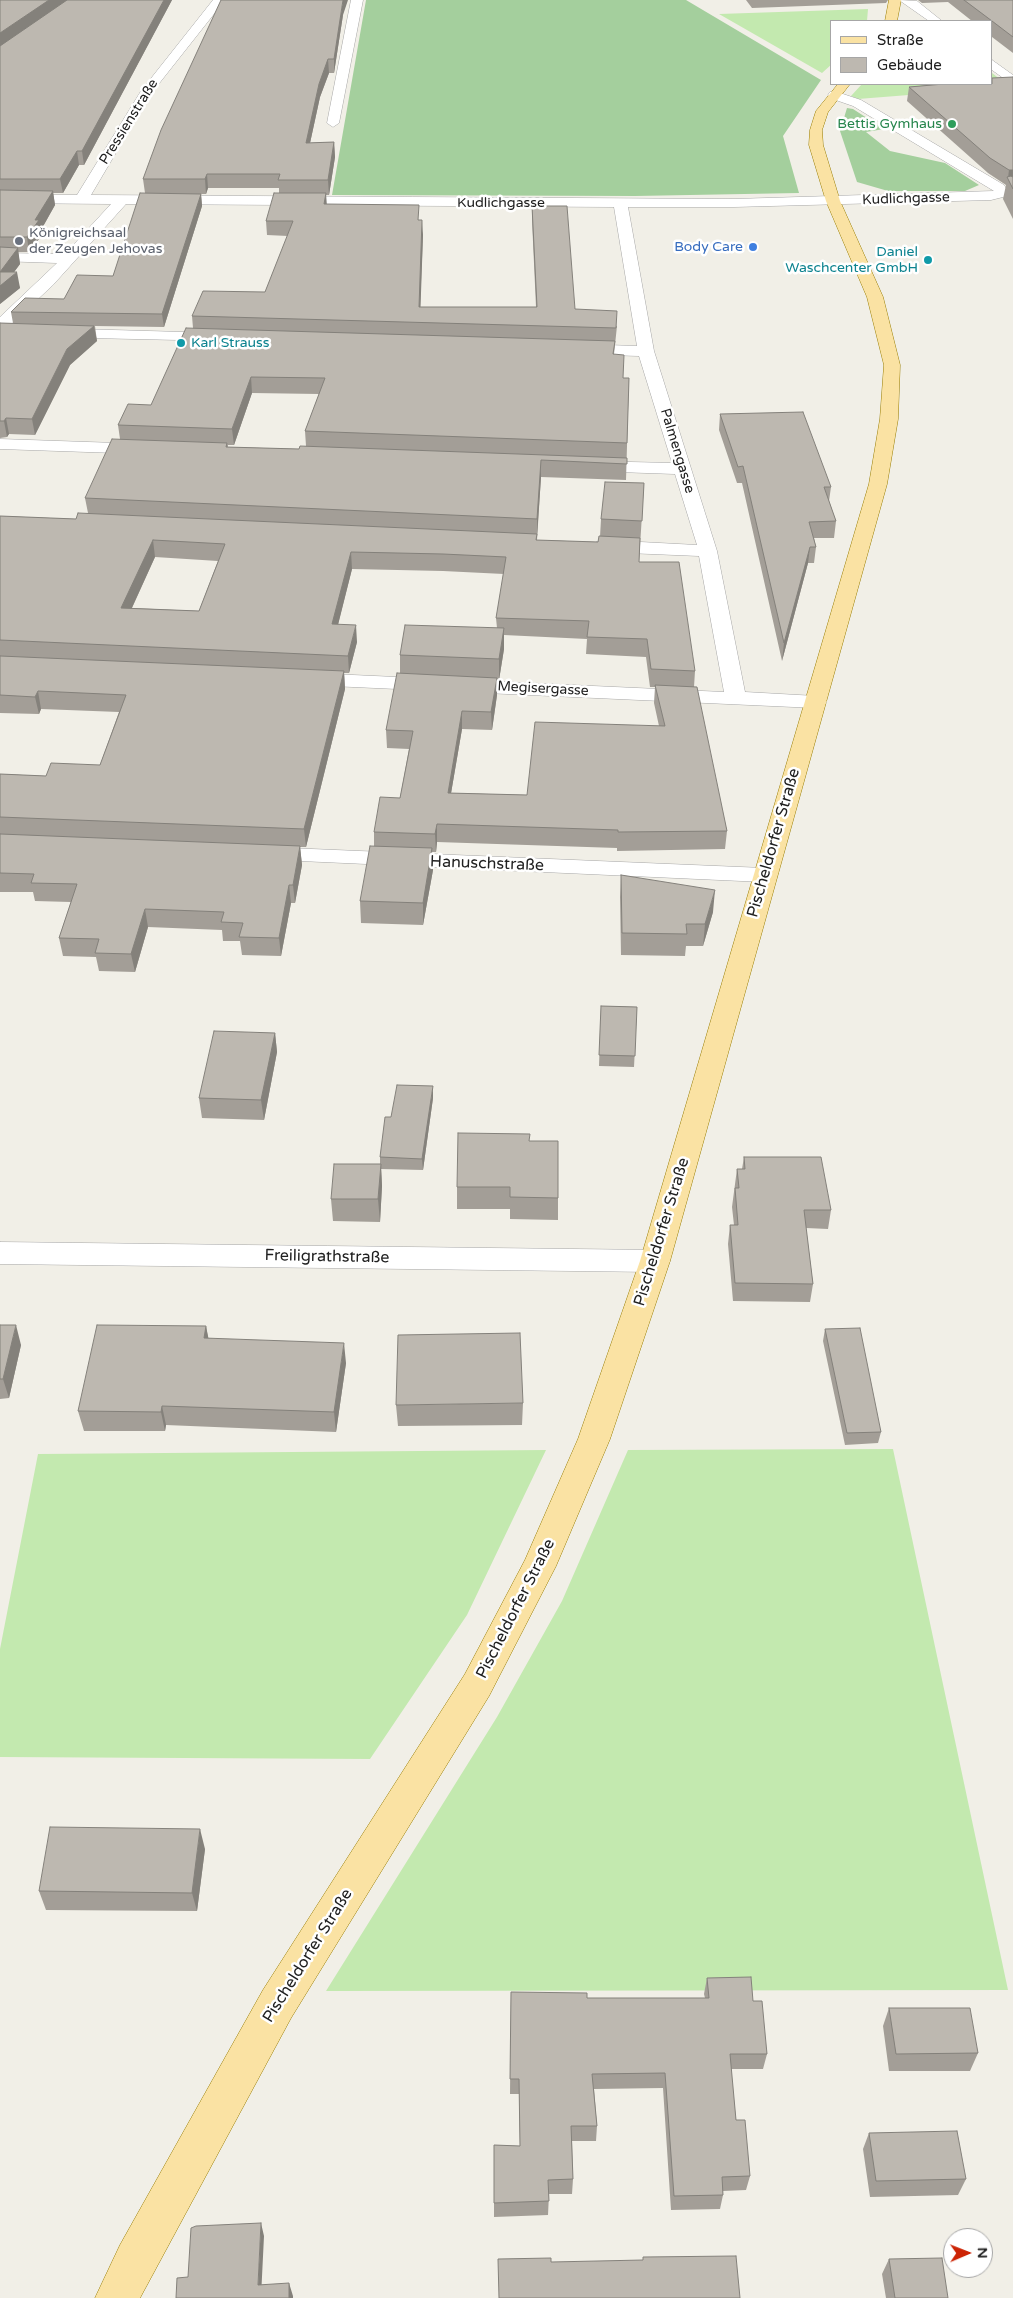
<!DOCTYPE html>
<html>
<head>
<meta charset="utf-8">
<style>
	body { margin:0 }
	#map { position:relative; width:1013px; height:2298px; overflow:hidden; background:#f1efe7; font-family:"Varela Round",sans-serif }
	canvas { display:block }
	.legend { position:absolute; left:830px; top:20px; width:162px; height:65px; box-sizing:border-box; background:#fff; border:1px solid #a6a6a6; margin:0; padding:6px 9px; list-style:none; font-size:15px; color:#202020 }
	.legend li { display:flex; align-items:center; gap:10px; height:25px }
	.legend b { width:25px; border:1px solid #a6a6a6 }
	.north { position:absolute; left:943px; top:2228px; width:50px; height:50px; box-sizing:border-box; background:#fff; border:1px solid #a6a6a6; border-radius:50%; rotate:89deg; font-size:14px; font-weight:700; line-height:20px; text-align:center; color:#202020 }
	.north::after { content:''; display:block; margin:auto; width:18px; height:22px; background:#cc2405; clip-path:polygon(50% 0,100% 100%,50% 72%,0 100%) }
</style>
</head>
<body>
<div id="map">
<canvas width="1013" height="2298"></canvas>
<ul class="legend">
<li><b style="height:6px;background:#fae2a3"></b>Straße</li>
<li><b style="height:14px;background:#bdb8b0"></b>Gebäude</li>
</ul>
<div class="north">N</div>
</div>
<script>
const context = document.querySelector('canvas').getContext('2d');
context.lineJoin = 'round';
function fill(path, color) { context.fillStyle = color; context.fill(path, 'evenodd'); }
const toPath = rows => new Path2D(rows.map(r => 'M' + r).join(''));
function stroke(path, color, width, dash) { context.strokeStyle = color; context.lineWidth = width; context.lineCap = dash ? 'butt' : 'round'; context.setLineDash(dash || []); context.stroke(path); }
function label(font, color, halo, rows, align = 'center') {
  context.font = font + ' "Varela Round",sans-serif'; context.lineWidth = 5; context.setLineDash([]); context.textBaseline = 'middle'; context.strokeStyle = halo; context.fillStyle = color; for (const [text, x, y, turn = 0] of rows) {
    context.save(); context.translate(x, y); context.rotate((+turn || 0) * Math.PI / 180); context.textAlign = isNaN(turn) ? turn : align; if (halo) context.strokeText(text, 0, 0); context.fillText(text, 0, 0); context.restore();
  }
}
fill(toPath([
	[868,9,867,21,832,21,832,64,822,73,719,14],
	[992,73,1010,87,858,99,851,96,862,84,992,84],
	[893,1449,1008,1990,326,1991,497,1717,562,1601,628,1450],
	[546,1450,467,1615,370,1759,0,1757,0,1649,38,1454]
]), '#c3e9af');
fill(toPath([
	[366,0,686,0,821,80,783,136,799,193,635,196,332,195],
	[847,108,853,109,884,129,866,132,890,151,945,163,979,185,965,191,888,191,857,182,840,131]
]), '#a4cf9d');
const minor = toPath([
	[213,0,225,0,150,95,91,195,734,199,994,191,853,106,830,98,828,95,830,92,834,91,861,100,1004,185,1009,193,1007,196,991,200,734,207,628,207,654,351,717,551,745,692,816,696,823,698,827,702,823,706,816,708,309,685,302,683,299,679,302,675,309,673,724,692,699,556,603,552,596,550,594,546,596,542,603,540,697,545,675,474,589,471,583,470,580,466,583,462,589,461,672,463,639,356,576,354,568,349,576,344,637,346,614,207,126,204,53,285,8,327,218,333,226,338,224,341,0,336,0,317,57,263,0,261,0,253,65,254,111,204,0,203,0,195,77,195,141,91,213,0],
	[351,0,363,0,339,123,333,127,327,123,351,0],
	[899,0,917,1,942,21,929,21,899,0],
	[992,60,1013,75,1013,85,992,70,992,60],
	[0,439,146,444,152,445,155,449,152,453,146,454,0,449,0,439],
	[264,847,764,868,772,870,776,875,772,880,764,882,256,859,252,854,256,849,264,847],
	[0,1242,655,1250,665,1253,670,1261,665,1269,655,1272,0,1264,0,1242]
]);
const major = toPath([
	[889,0,901,0,897,21,885,21,889,0],
	[838,84,850,84,828,112,822,130,823,145,840,201,883,297,900,365,898,419,887,484,670,1261,610,1439,556,1566,489,1696,291,2018,140,2298,95,2298,120,2245,263,1990,465,1674,525,1560,578,1439,640,1261,869,484,880,419,884,365,867,297,826,201,809,145,810,130,816,111,838,84]
]);
stroke(minor, '#a7a7a7', 1);
stroke(major, '#997e04', 1);
fill(minor, '#fff');
fill(major, '#fae2a3');
fill(toPath([
	[0,0,172,0,84,165,79,165,63,193,53,193,55,205,41,230,42,235,29,252,18,252,20,264,14,272,20,288,0,304],
	[746,0,888,0,886,3,752,8],
	[918,0,1013,0,1013,53,992,37,992,21,972,21,948,2,922,3],
	[343,15,334,73,329,73,320,97,310,143,334,142,335,157,329,195,326,195,326,204,419,220,423,235,420,307,536,307,532,220,532,206,575,309,617,326,614,354,623,378,629,378,626,480,541,477,537,540,598,542,600,537,601,519,644,483,639,562,695,671,694,687,727,831,725,849,617,851,617,848,437,842,436,852,432,852,433,870,423,925,361,923,360,901,374,846,374,832,400,798,409,749,387,748,386,730,400,673,400,655,497,628,496,618,504,574,443,571,352,569,338,624,357,642,349,673,344,673,345,689,306,847,300,847,302,865,295,903,291,903,281,956,242,955,240,941,223,941,222,930,148,927,135,972,99,971,96,957,63,956,59,938,71,902,35,901,33,892,0,892,0,774,46,776,100,765,119,712,41,709,39,714,0,713,0,516,76,519,88,513,85,498,120,439,118,425,151,405,193,328,192,316,265,292,288,236,267,235,266,221,279,193,279,188,208,188,206,194,201,194,202,206,164,327,95,326,97,341,70,365,35,435,9,434,7,437,0,438,0,323,13,323,11,312,64,299,113,276,145,193,143,179],
	[252,393,319,394,305,431,306,446,299,449,228,447,228,445,234,445],
	[155,557,218,561,199,611,132,608],
	[504,635,587,639,586,654,646,657,650,687,655,687,654,703,659,726,527,795,451,793,462,729,492,730,497,695,497,680,499,680,504,649],
	[1013,77,1013,219,1003,199,1006,185,988,173,907,101,909,87],
	[720,414,831,487,829,501,836,521,834,538,814,538,816,547,814,563,808,563,782,661,742,483,737,483,719,430],
	[621,875,713,912,703,946,686,946,685,956,621,955,620,897],
	[601,1006,637,1007,634,1067,599,1066],
	[275,1033,277,1052,264,1120,202,1118,199,1098],
	[433,1098,423,1170,381,1169,382,1186,380,1222,333,1221,331,1199,380,1164,380,1157,391,1117],
	[529,1141,558,1198,558,1220,510,1219,510,1209,457,1209,457,1187],
	[744,1157,831,1210,828,1229,806,1228,813,1284,810,1302,733,1301,728,1244,730,1225,734,1225,732,1207,737,1169,742,1169],
	[0,1325,21,1345,9,1398,0,1399],
	[206,1326,208,1338,346,1363,336,1432,166,1425,165,1431,84,1431,78,1411],
	[825,1329,881,1432,878,1443,845,1445,823,1341],
	[523,1403,522,1425,398,1426,396,1405],
	[205,1849,197,1911,46,1910,39,1891],
	[707,1978,753,2001,767,2054,763,2069,731,2069,736,2120,750,2176,746,2190,723,2191,723,2195,720,2209,671,2210,663,2088,594,2089,597,2126,596,2141,572,2141,573,2179,572,2194,549,2194,548,2215,494,2217,494,2145,520,2146,519,2094,510,2094,511,1992,587,1998,705,1998,704,1994],
	[889,2008,978,2053,970,2071,889,2071,883,2026],
	[869,2133,966,2179,958,2195,870,2197,863,2149],
	[889,2259,948,2298,886,2298,882,2274]
]), '#a39e97');
fill(toPath([
	[49,0,69,0,0,48,0,33],
	[164,0,172,0,84,165,82,151],
	[343,0,348,0,343,15,334,73,334,59],
	[328,59,329,73,320,97,307,157,306,143,319,84],
	[334,142,335,157,329,195,328,180],
	[77,151,79,165,63,193,60,179],
	[1009,170,1013,170,1013,185,1008,178],
	[207,174,208,188,206,194,205,179],
	[53,191,55,205,41,230,42,235,29,252,27,237,35,220],
	[326,193,327,207,324,204],
	[201,194,202,206,164,327,162,314],
	[422,220,423,235,420,322,419,307],
	[18,248,20,264,9,279,17,272,20,288,0,304,0,272],
	[94,326,97,341,70,365,35,435,32,419,67,349],
	[251,377,252,393,234,445,232,429],
	[6,418,9,434,7,437,4,421],
	[541,460,541,477,537,536,537,519],
	[153,540,155,557,124,625,121,608],
	[810,547,808,563,782,661,784,643],
	[351,552,352,569,334,641,332,624],
	[356,625,357,642,349,673,348,656],
	[504,628,504,649,499,680,499,659],
	[344,671,345,689,306,847,304,829],
	[497,678,497,695,492,730,491,712],
	[38,691,41,709,39,714,35,697],
	[462,711,462,729,448,811,448,793],
	[437,824,437,842,436,852,435,834],
	[300,846,302,865,295,903,293,885],
	[432,848,433,870,423,925,423,903],
	[289,885,291,903,281,956,279,938],
	[715,890,713,912,703,946,705,924],
	[145,909,148,927,135,972,131,954],
	[275,1033,277,1052,264,1120,261,1100],
	[433,1086,433,1098,423,1170,422,1159],
	[381,1164,382,1186,380,1222,378,1199],
	[16,1325,21,1345,9,1398,3,1379],
	[206,1326,210,1346,204,1338],
	[344,1343,346,1363,336,1432,334,1412],
	[162,1406,166,1425,165,1431,161,1412],
	[200,1829,205,1849,197,1911,192,1893],
	[261,2223,264,2236,261,2297,258,2285],
	[289,2283,293,2296,293,2298,289,2298]
]), '#84817b');
const building = toPath([
	[0,0,49,0,0,33,0,0],
	[67,0,164,0,82,151,77,151,60,179,0,179,0,46,67,0],
	[221,0,343,0,334,59,328,59,319,84,306,143,334,142,328,180,278,180,280,174,207,174,205,179,143,179,161,130,221,0],
	[964,0,1013,0,1013,37,992,21,964,0],
	[1013,77,1013,170,1009,170,990,158,909,87,944,84,992,84,992,78,1013,77],
	[1011,176,1013,177,1013,189,1007,177,1011,176],
	[0,190,53,191,35,220,39,220,27,237,0,237,0,190],
	[140,193,201,194,162,314,11,312,25,298,64,299,77,275,113,276,140,193],
	[274,193,326,193,324,204,419,205,418,220,422,220,419,307,537,307,532,206,567,206,575,309,617,311,616,328,192,316,203,291,265,292,293,221,266,221,274,193],
	[0,247,18,248,0,272,17,272,0,286,0,247],
	[0,323,94,326,67,349,32,419,6,418,4,421,0,421,0,323],
	[186,328,615,341,613,354,624,355,623,378,629,378,627,443,305,431,325,378,251,377,232,429,118,425,128,404,151,405,186,328],
	[803,412,831,487,824,487,836,521,809,522,816,547,810,547,784,643,743,466,738,467,720,414,803,412],
	[112,439,227,443,226,447,299,449,300,446,627,458,627,464,541,460,537,519,85,498,112,439],
	[605,482,644,483,642,521,601,519,605,482],
	[78,513,537,534,536,540,598,542,599,536,640,538,639,562,679,562,695,671,651,669,647,639,587,637,589,621,496,618,506,557,443,554,351,552,332,624,356,625,348,656,0,640,0,516,76,519,78,513],
	[153,540,225,544,199,611,121,608,153,540],
	[405,625,504,628,499,659,400,655,405,625],
	[0,656,344,671,304,829,0,817,0,774,46,776,51,763,100,765,126,695,38,691,35,697,0,695,0,656],
	[397,673,497,678,491,712,462,711,448,793,527,795,535,722,665,726,655,685,697,687,727,831,618,832,618,830,437,824,435,834,374,832,380,797,400,798,413,731,386,730,397,673],
	[0,834,300,846,293,885,289,885,279,938,239,937,243,923,221,922,224,912,145,909,131,954,95,953,99,939,59,938,77,884,31,883,34,874,0,873,0,834],
	[370,846,432,848,423,903,360,901,370,846],
	[621,875,715,890,705,924,686,924,687,934,622,933,621,875],
	[601,1006,637,1007,635,1056,599,1055,601,1006],
	[214,1031,275,1033,261,1100,199,1098,214,1031],
	[397,1085,433,1086,422,1159,380,1157,385,1117,391,1117,397,1085],
	[458,1133,530,1134,529,1141,558,1141,558,1198,510,1197,510,1187,457,1187,458,1133],
	[744,1157,821,1157,831,1210,804,1210,813,1284,735,1283,730,1225,738,1225,735,1188,739,1188,737,1169,745,1169,744,1157],
	[334,1164,381,1164,378,1199,331,1199,334,1164],
	[0,1325,16,1325,3,1379,0,1379,0,1325],
	[97,1325,206,1326,204,1338,344,1343,334,1412,162,1406,161,1412,78,1411,97,1325],
	[860,1328,881,1432,847,1433,825,1329,860,1328],
	[520,1333,523,1403,396,1405,398,1335,520,1333],
	[50,1827,200,1829,192,1893,39,1891,50,1827],
	[751,1977,753,2001,762,2001,767,2054,730,2054,736,2120,745,2120,750,2176,722,2177,723,2195,674,2196,665,2073,592,2074,597,2126,571,2126,573,2179,548,2180,549,2201,494,2203,494,2145,520,2146,519,2079,510,2079,511,1992,587,1993,587,1998,709,1998,707,1978,751,1977],
	[889,2008,970,2008,978,2053,896,2054,889,2008],
	[957,2131,966,2179,876,2181,869,2133,957,2131],
	[261,2223,258,2285,289,2283,289,2298,176,2298,177,2278,188,2277,191,2228,196,2226,261,2223],
	[736,2256,740,2298,499,2298,498,2259,551,2258,551,2262,643,2260,643,2257,736,2256],
	[942,2258,948,2298,895,2298,889,2259,942,2258]
]);
fill(building, '#bdb8b0');
stroke(building, '#84817b', 1);
for (const [x, y, r, color] of [
	[952,124,5,"#2e9e5b"],
	[19,241,5,"#6b7280"],
	[753,247,5,"#3f7fe0"],
	[928,260,5,"#0f9aa8"],
	[181,343,5,"#0f9aa8"]
]) { const dot = new Path2D(); dot.arc(x, y, r, 0, 2 * Math.PI); context.fillStyle = color; context.fill(dot); stroke(dot, '#fff', 2); }
label('14px', '#202020', '#fff', [
	["Pressienstraße",129,122,-58],
	["Kudlichgasse",906,199,-2],
	["Kudlichgasse",501,203],
	["Palmengasse",677,451,73],
	["Megisergasse",543,689,3]
]);
label('14px', '#27864d', '#fff', [
	["Bettis Gymhaus",942,124]
], 'right');
label('14px', '#5b616d', '#fff', [
	["Königreichsaal",29,233],
	["der Zeugen Jehovas",29,249]
], 'left');
label('14px', '#366cbe', '#fff', [
	["Body Care",743,247]
], 'right');
label('14px', '#0d838f', '#fff', [
	["Daniel",918,252],
	["Waschcenter GmbH",918,268],
	["Karl Strauss",191,343,"left"]
], 'right');
label('16px', '#202020', '#fff', [
	["Pischeldorfer Straße",774,843,-74],
	["Hanuschstraße",487,864,2],
	["Pischeldorfer Straße",662,1232,-73],
	["Freiligrathstraße",327,1257,1],
	["Pischeldorfer Straße",516,1609,-63],
	["Pischeldorfer Straße",308,1956,-58]
]);
</script>
</body>
</html>
